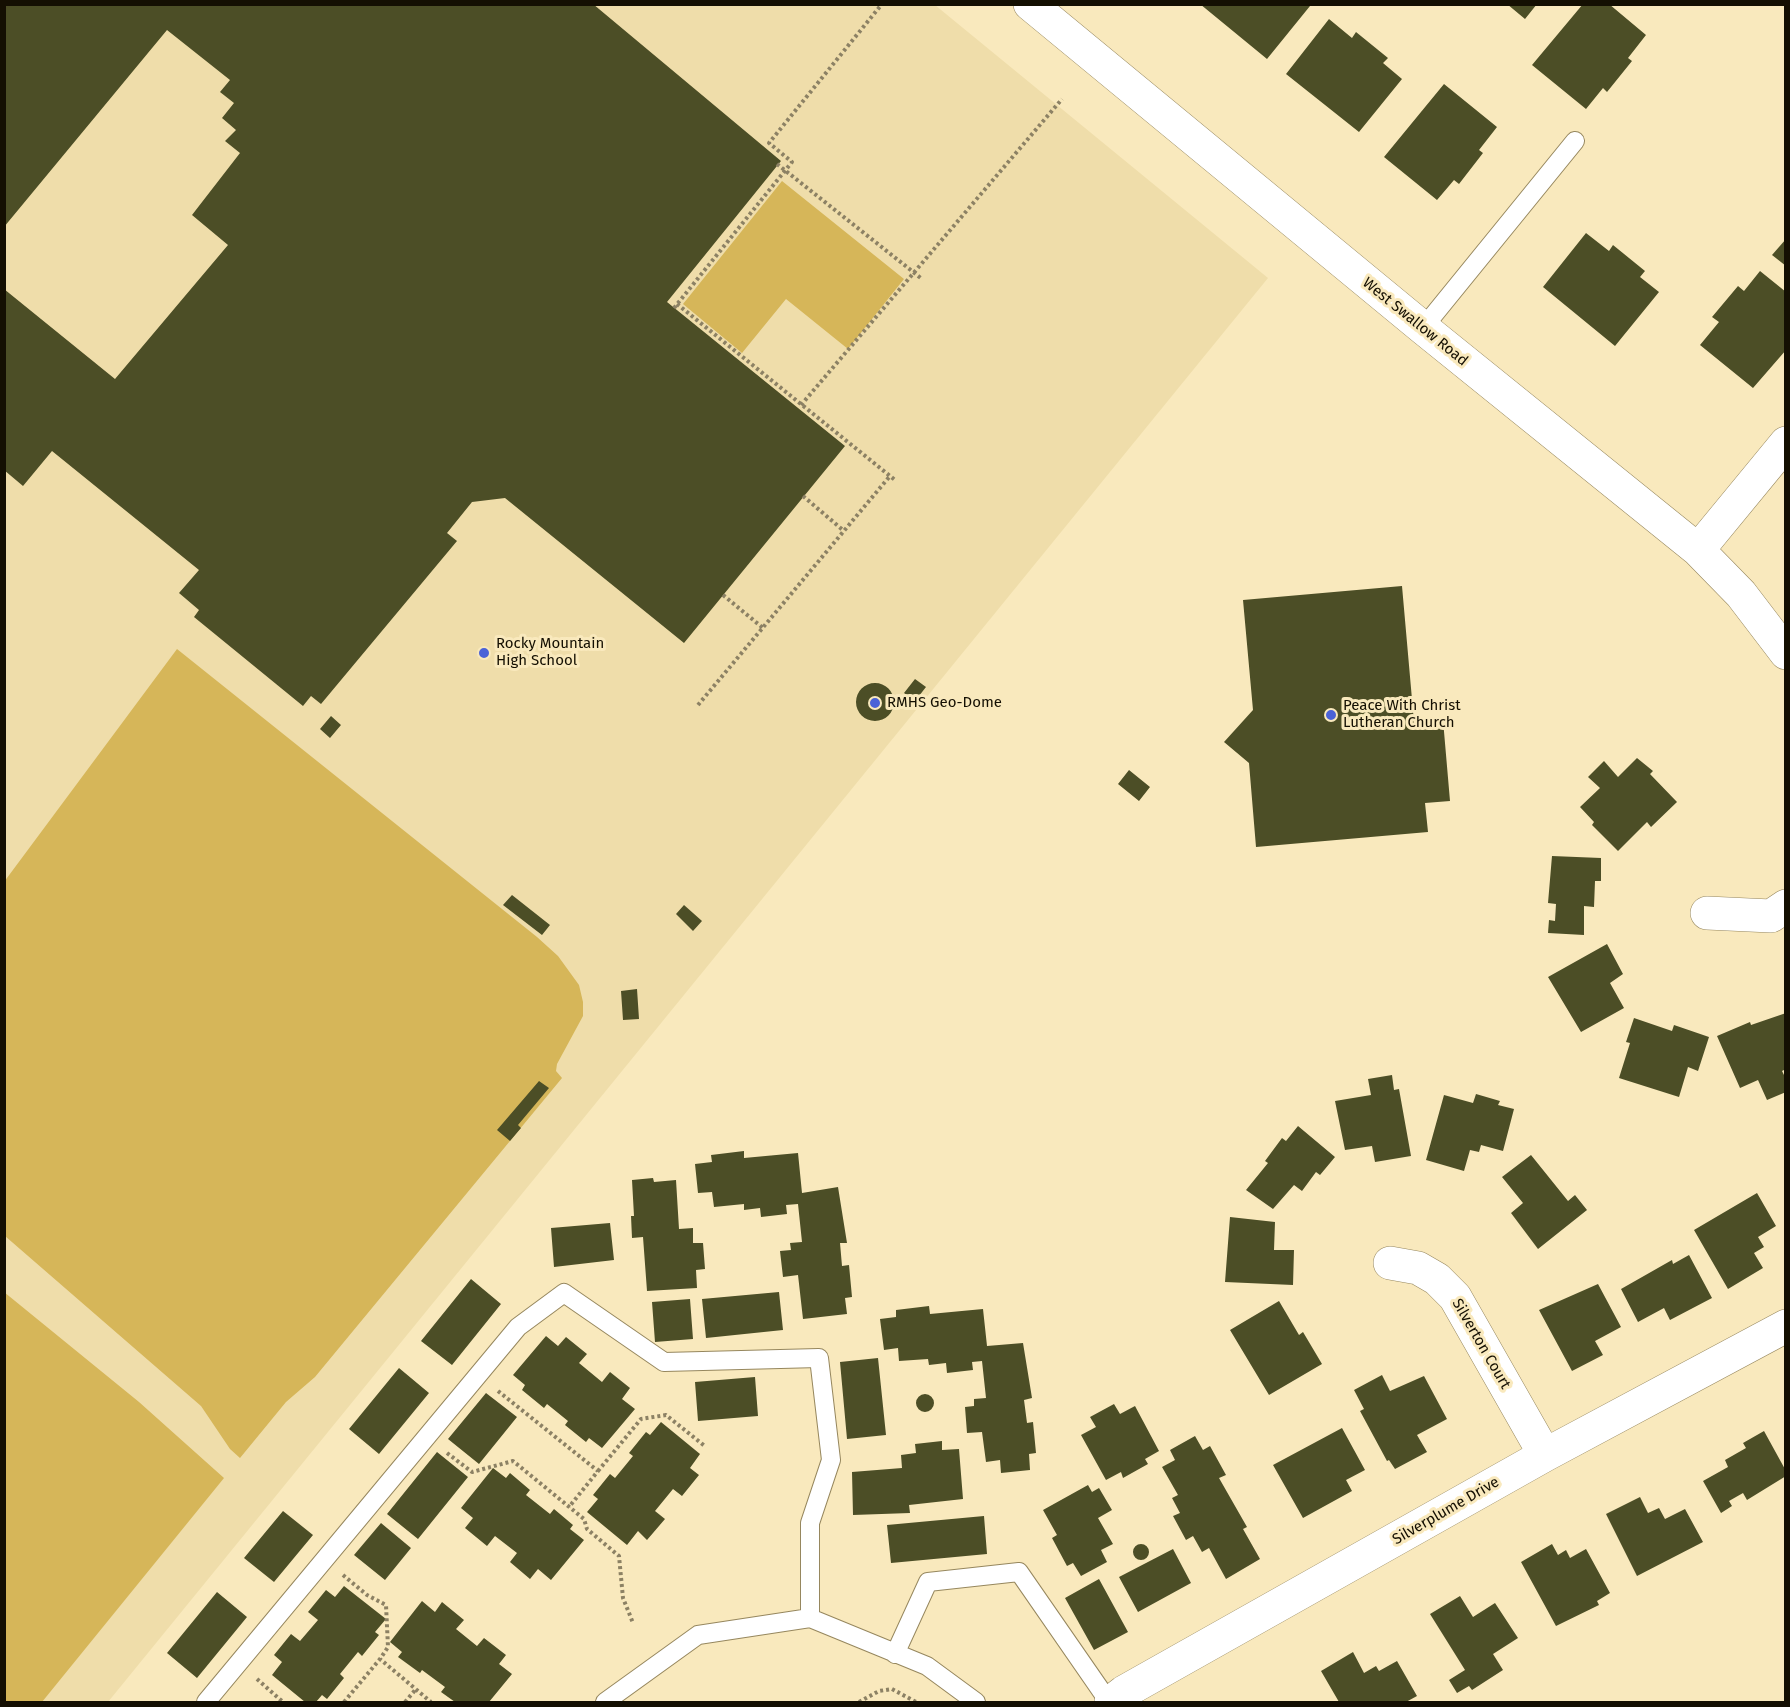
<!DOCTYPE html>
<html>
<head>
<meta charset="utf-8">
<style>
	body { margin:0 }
	#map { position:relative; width:1790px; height:1707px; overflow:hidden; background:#f9e9bd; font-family:"Fira Sans",sans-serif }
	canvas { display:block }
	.frame { position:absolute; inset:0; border:6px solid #140f02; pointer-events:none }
</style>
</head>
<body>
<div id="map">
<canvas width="1790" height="1707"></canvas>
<div class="frame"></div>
</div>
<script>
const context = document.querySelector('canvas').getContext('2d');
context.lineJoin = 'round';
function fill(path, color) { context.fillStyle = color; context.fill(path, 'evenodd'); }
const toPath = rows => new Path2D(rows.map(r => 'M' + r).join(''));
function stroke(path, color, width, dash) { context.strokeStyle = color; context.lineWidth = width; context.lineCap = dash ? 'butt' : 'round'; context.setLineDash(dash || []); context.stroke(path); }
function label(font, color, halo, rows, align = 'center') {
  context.font = font + ' "Fira Sans",sans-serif'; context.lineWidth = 6; context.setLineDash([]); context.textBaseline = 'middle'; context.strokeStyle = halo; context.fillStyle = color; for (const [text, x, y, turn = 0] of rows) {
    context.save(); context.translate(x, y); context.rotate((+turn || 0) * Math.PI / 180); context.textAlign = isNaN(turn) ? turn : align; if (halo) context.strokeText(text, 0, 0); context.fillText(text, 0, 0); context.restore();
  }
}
fill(toPath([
	[5,5,935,5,1268,278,108,1702,5,1702]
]), '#efddaa');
fill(toPath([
	[782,181,904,279,848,349,786,299,742,353,683,304],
	[177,649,537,937,558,956,579,985,583,1002,583,1016,557,1064,556,1071,562,1078,315,1377,286,1402,240,1458,230,1449,201,1406,5,1236,4,882],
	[4,1292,139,1402,224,1478,42,1702,5,1702]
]), '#d6b659');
fill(toPath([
	[4,4,593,4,781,161,667,302,845,446,684,643,505,498,472,502,447,533,457,541,321,704,311,696,303,706,194,617,199,610,179,593,199,570,52,451,23,486,4,470,4,289,115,379,228,245,192,215,240,153,225,141,236,130,222,118,234,103,220,92,230,80,167,30,4,227],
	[1200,4,1309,4,1310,6,1267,59],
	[1507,4,1537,4,1525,19],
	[1583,4,1609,4,1646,35,1628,58,1632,61,1607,92,1603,88,1586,109,1532,65],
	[1329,19,1352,38,1356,32,1388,58,1383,63,1402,79,1359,132,1286,74],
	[1444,84,1497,127,1479,150,1483,153,1459,184,1454,180,1437,200,1384,157],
	[1586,233,1609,251,1613,245,1645,271,1640,277,1659,292,1615,346,1543,287],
	[1786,239,1786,266,1772,255],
	[1760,271,1786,292,1786,350,1753,388,1700,345,1719,322,1712,317,1738,286,1744,291],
	[1402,586,1414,722,1443,720,1450,801,1425,803,1428,832,1256,847,1249,763,1224,742,1253,710,1243,600],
	[915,679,926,687,915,701,904,693],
	'856 702a19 19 0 1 1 38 0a19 19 0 1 1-38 0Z',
	[331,716,341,725,330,738,320,729],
	[1637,758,1653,771,1650,774,1677,802,1651,827,1647,822,1618,851,1592,825,1594,822,1580,807,1600,788,1588,777,1604,761,1618,777],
	[1129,770,1150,787,1139,801,1118,784],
	[1552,856,1601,858,1601,881,1595,881,1594,907,1584,906,1584,935,1548,933,1549,920,1555,921,1556,904,1548,903],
	[512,895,550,925,542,935,503,905],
	[684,905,702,921,693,931,676,914],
	[1607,944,1623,974,1610,983,1624,1008,1581,1032,1548,977],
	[637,989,639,1019,623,1020,621,991],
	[1786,1013,1786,1069,1782,1071,1786,1079,1786,1092,1767,1100,1758,1080,1740,1088,1717,1036,1750,1022,1751,1025],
	[1634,1018,1672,1031,1674,1025,1709,1037,1698,1071,1688,1067,1679,1097,1619,1078,1630,1043,1626,1042],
	[1392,1075,1394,1090,1399,1089,1411,1156,1375,1162,1372,1146,1345,1150,1335,1101,1371,1095,1368,1079],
	[539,1081,549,1088,518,1125,521,1128,510,1141,497,1130],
	[1476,1094,1500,1101,1498,1105,1514,1109,1503,1151,1481,1145,1479,1152,1470,1150,1464,1171,1426,1160,1444,1095,1473,1103],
	[1298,1126,1335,1157,1320,1175,1316,1172,1302,1191,1294,1185,1273,1209,1246,1190,1268,1163,1265,1161,1282,1138,1286,1141],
	[744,1151,744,1158,798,1153,802,1193,838,1187,847,1243,840,1243,842,1266,849,1265,852,1297,845,1298,847,1314,803,1319,798,1275,783,1277,780,1251,791,1250,790,1243,802,1242,798,1204,786,1205,787,1214,761,1217,760,1208,744,1210,744,1204,714,1207,712,1192,698,1193,695,1164,712,1162,711,1155],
	[1531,1155,1568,1201,1575,1195,1587,1210,1538,1249,1511,1213,1523,1203,1502,1177],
	[653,1178,654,1182,676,1180,679,1229,693,1228,693,1243,703,1243,705,1269,696,1270,697,1288,647,1291,643,1237,632,1238,631,1216,634,1216,632,1180],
	[1757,1193,1776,1226,1758,1237,1764,1247,1754,1253,1763,1268,1728,1289,1694,1230],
	[1230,1217,1275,1222,1274,1250,1294,1250,1293,1285,1225,1282],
	[610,1223,614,1260,554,1267,551,1228],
	[1689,1255,1712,1298,1670,1320,1664,1308,1638,1322,1621,1289,1672,1260,1673,1264],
	[471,1279,501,1304,452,1365,421,1341],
	[1598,1284,1621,1327,1595,1341,1603,1355,1572,1371,1539,1310],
	[779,1292,783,1330,706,1338,702,1299],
	[690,1299,693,1339,655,1342,652,1302],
	[1279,1301,1299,1335,1303,1332,1322,1364,1269,1395,1230,1330],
	[929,1306,930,1314,983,1309,987,1346,1023,1343,1032,1398,1024,1400,1027,1423,1033,1422,1036,1453,1029,1454,1030,1470,1001,1473,1000,1460,986,1462,982,1432,967,1433,965,1407,974,1406,974,1399,986,1398,982,1361,972,1362,973,1370,947,1373,946,1363,929,1365,928,1359,899,1361,898,1348,884,1350,880,1319,896,1317,896,1310],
	[546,1336,558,1346,566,1337,587,1354,579,1363,602,1382,610,1372,630,1388,622,1399,635,1409,602,1448,589,1438,586,1442,565,1425,568,1421,547,1404,544,1408,522,1390,525,1385,513,1375],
	[878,1358,886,1435,847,1439,840,1362],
	[399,1368,429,1393,379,1454,349,1429],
	[1382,1375,1390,1391,1424,1376,1447,1419,1417,1435,1427,1452,1395,1469,1389,1460,1387,1461,1360,1411,1364,1409,1354,1390],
	[755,1377,758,1416,698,1421,695,1382],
	[486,1393,517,1417,479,1464,448,1439],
	'916 1403a9 9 0 1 1 18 0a9 9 0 1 1-18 0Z',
	[1114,1404,1120,1414,1135,1406,1159,1451,1145,1459,1148,1464,1123,1478,1121,1472,1106,1480,1081,1435,1096,1427,1090,1417],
	[661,1422,700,1454,690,1468,699,1475,682,1496,673,1489,655,1511,665,1519,647,1540,638,1531,627,1545,587,1512,598,1499,593,1495,610,1474,615,1478,633,1456,629,1453,646,1432,650,1435],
	[1342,1428,1365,1470,1346,1480,1352,1491,1303,1518,1273,1465],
	[1764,1431,1786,1471,1786,1476,1747,1500,1743,1493,1729,1501,1732,1506,1721,1513,1703,1481,1728,1467,1725,1460,1746,1448,1743,1443],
	[1195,1436,1203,1450,1210,1446,1226,1475,1219,1478,1247,1527,1243,1529,1260,1559,1226,1579,1209,1548,1202,1552,1193,1536,1186,1540,1173,1516,1180,1513,1172,1498,1178,1495,1162,1467,1175,1460,1170,1450],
	[942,1441,942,1450,959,1449,963,1499,909,1505,910,1513,853,1515,852,1472,902,1468,901,1455,916,1453,915,1444],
	[437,1452,468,1477,418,1539,387,1514],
	[493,1468,506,1478,510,1473,530,1490,526,1495,550,1514,554,1509,573,1525,570,1529,584,1540,551,1580,538,1569,530,1579,510,1562,517,1553,495,1536,487,1546,465,1528,473,1518,461,1508],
	[1088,1485,1092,1492,1099,1488,1112,1510,1098,1518,1113,1544,1101,1550,1107,1562,1081,1576,1073,1563,1067,1566,1052,1538,1057,1535,1043,1510],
	[1640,1497,1648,1513,1659,1508,1665,1519,1685,1509,1703,1542,1637,1576,1606,1514],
	[283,1511,313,1535,274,1582,244,1558],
	[984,1516,987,1554,891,1563,887,1525],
	[381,1523,411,1548,385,1580,354,1555],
	[1552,1544,1558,1555,1566,1550,1570,1558,1586,1549,1610,1593,1597,1601,1599,1605,1556,1626,1521,1562],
	'1133 1552a8 8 0 1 1 16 0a8 8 0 1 1-16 0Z',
	[1173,1549,1191,1583,1138,1612,1119,1577],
	[1099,1579,1128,1632,1094,1650,1065,1598],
	[344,1586,386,1619,375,1632,379,1635,362,1656,358,1652,340,1674,344,1678,327,1699,322,1695,316,1702,305,1702,272,1675,282,1662,274,1655,291,1634,300,1641,318,1620,308,1612,326,1590,335,1597],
	[217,1592,247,1617,197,1678,167,1653],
	[1460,1596,1473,1617,1495,1603,1518,1638,1493,1654,1503,1670,1472,1690,1469,1686,1457,1693,1449,1680,1465,1670,1430,1614],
	[422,1601,435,1612,442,1602,464,1620,456,1629,477,1646,484,1638,506,1655,499,1664,512,1674,489,1702,455,1702,441,1692,445,1687,422,1670,420,1673,398,1657,402,1652,390,1642],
	[1353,1652,1364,1673,1376,1666,1379,1671,1397,1661,1417,1696,1406,1702,1339,1702,1321,1671]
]), '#4c4e26');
const lane = toPath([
	[1423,328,1575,141],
	[895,1654,928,1582,1019,1572,1109,1702],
	[206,1702,518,1327,564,1293,664,1362,819,1358,831,1460,810,1523,810,1618],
	[605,1702,698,1635,810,1618,927,1666,976,1702]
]);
const street = toPath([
	[1030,4,1423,328,1698,550,1741,594,1786,653],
	[1698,550,1786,443],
	[1707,913,1771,916,1786,906],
	[1390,1263,1418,1268,1437,1279,1455,1297,1545,1455],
	[1111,1702,1124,1692,1545,1455,1786,1326]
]);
stroke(lane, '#96875e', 20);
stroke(street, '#96875e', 34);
stroke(toPath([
	[777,164,922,279],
	[677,304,895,480],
	[674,308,792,162,769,143,882,4],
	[801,405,1062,99],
	[803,496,844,531],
	[723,595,763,628],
	[698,705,890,476],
	[498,1391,598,1471,569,1507],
	[447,1453,472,1472,513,1461,584,1519,587,1529,619,1556,623,1598,633,1623],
	[598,1471,641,1419,666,1415,706,1447],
	[343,1575,367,1595,386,1605,388,1647,380,1659,431,1702],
	[257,1679,283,1702],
	[344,1702,380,1659],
	[405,1702,416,1689],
	[859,1702,879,1691,892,1689,916,1702]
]), '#8c8164', 4, [3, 3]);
stroke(lane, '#fff', 18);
stroke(street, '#fff', 33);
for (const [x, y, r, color] of [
	[484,653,6,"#4a62d7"],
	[875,703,6,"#4a62d7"],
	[1331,715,6,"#4a62d7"]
]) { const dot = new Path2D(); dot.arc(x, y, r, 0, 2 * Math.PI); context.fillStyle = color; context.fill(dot); stroke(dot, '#f9e9bd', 2); }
label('15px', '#140f02', '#f9e9bd', [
	["West Swallow Road",1415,322,39],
	["Silverton Court",1481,1344,60],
	["Silverplume Drive",1446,1511,-30]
]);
label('15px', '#140f02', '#f9e9bd', [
	["Rocky Mountain",496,644],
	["High School",496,661],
	["RMHS Geo-Dome",887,703],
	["Peace With Christ",1343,706],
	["Lutheran Church",1343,723]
], 'left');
</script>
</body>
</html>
